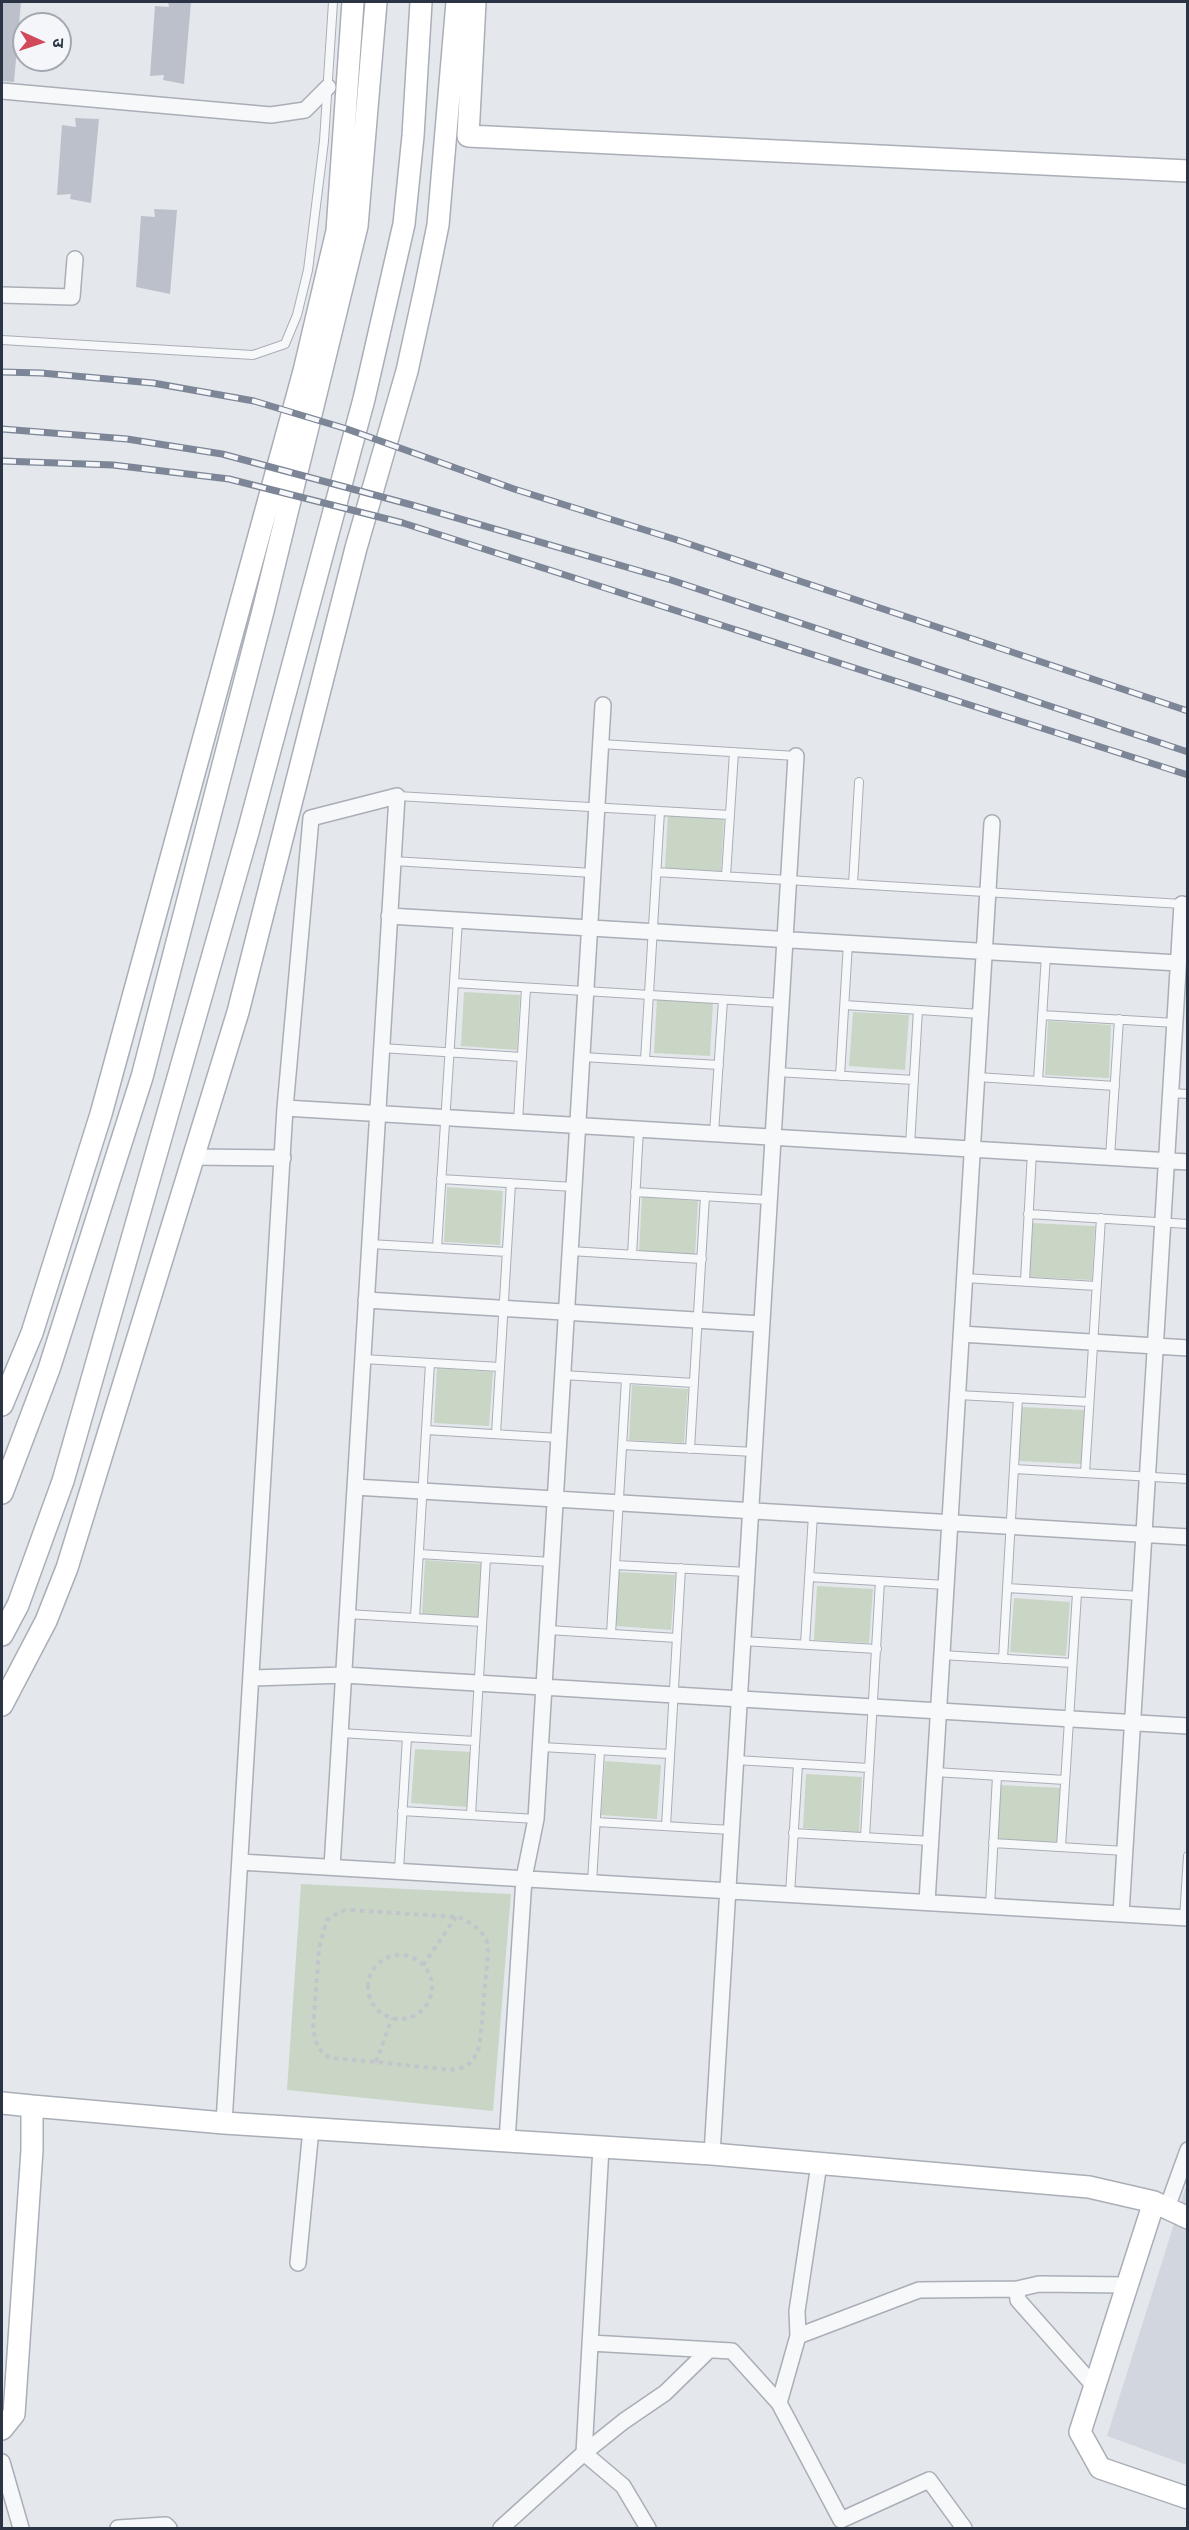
<!DOCTYPE html>
<html>
<head>
<meta charset="utf-8">
<style>
	body { margin:0 }
	#map { position:relative; width:1189px; height:2530px; overflow:hidden; background:#e4e7ec; font-family:"Nunito Sans","Noto Sans Devanagari",sans-serif }
	canvas { display:block }
	.frame { position:absolute; inset:0; border:3px solid #2b3445; pointer-events:none }
	.north { position:absolute; left:12px; top:12px; width:60px; height:60px; box-sizing:border-box; background:#f4f6f9; border:2px solid #a4a8b1; border-radius:50%; rotate:93deg; font-size:16px; font-weight:700; line-height:24px; text-align:center; color:#2b3445 }
	.north::after { content:''; display:block; margin:auto; width:21px; height:27px; background:#d1495b; clip-path:polygon(50% 0,100% 100%,50% 72%,0 100%) }
</style>
</head>
<body>
<div id="map">
<canvas width="1189" height="2530"></canvas>
<div class="frame"></div>
<div class="north">उ</div>
</div>
<script>
const context = document.querySelector('canvas').getContext('2d');
context.lineJoin = 'round';
function fill(path, color) { context.fillStyle = color; context.fill(path, 'evenodd'); }
const toPath = rows => new Path2D(rows.map(r => 'M' + r).join(''));
function stroke(path, color, width, dash) { context.strokeStyle = color; context.lineWidth = width; context.lineCap = dash ? 'butt' : 'round'; context.setLineDash(dash || []); context.stroke(path); }
fill(toPath([
	[1187,2183,1187,2465,1107,2436]
]), '#d2d6de');
fill(toPath([
	[668,814,724,817,721,871,665,868],
	[464,992,520,995,517,1050,461,1046],
	[657,998,713,1002,710,1056,654,1053],
	[853,1012,909,1015,905,1070,849,1066],
	[1048,1021,1111,1025,1109,1078,1045,1075],
	[447,1187,503,1191,500,1245,444,1242],
	[642,1197,698,1201,695,1255,639,1252],
	[1031,1223,1095,1226,1092,1280,1029,1277],
	[437,1368,493,1372,489,1426,434,1423],
	[632,1385,688,1389,684,1443,629,1440],
	[1021,1407,1085,1410,1082,1464,1019,1461],
	[425,1560,482,1564,478,1618,422,1615],
	[619,1572,675,1575,671,1630,615,1626],
	[817,1586,873,1589,869,1643,814,1640],
	[1014,1598,1070,1602,1066,1656,1010,1652],
	[415,1749,471,1752,467,1807,411,1803],
	[605,1761,661,1765,657,1819,601,1815],
	[806,1774,862,1777,859,1832,803,1828],
	[998,1785,1062,1788,1059,1842,995,1839],
	[301,1884,511,1894,493,2111,287,2090]
]), '#c9d6c5');
fill(toPath([
	[2,2,21,2,14,82,2,81],
	[168,2,191,2,184,84,163,80,164,75,150,76,155,6,169,7],
	[75,118,99,119,91,203,70,199,71,194,57,195,62,125,76,127],
	[154,209,177,210,170,294,136,287,141,216,155,217]
]), '#bbc0ca');
const lane = toPath([
	[2,340,253,355,285,344,297,315,308,270,324,141,333,2],
	[601,744,796,756],
	[397,796,730,815],
	[393,861,593,873],
	[656,872,1182,904],
	[726,876,734,752],
	[853,884,859,782],
	[454,983,781,1003],
	[845,1005,980,1014],
	[1042,1015,1175,1023],
	[381,1048,522,1057],
	[582,1057,719,1065],
	[645,1060,660,811],
	[777,1072,914,1080],
	[840,1076,848,943],
	[977,1077,1115,1086],
	[1038,1081,1046,955],
	[1170,1093,1188,1094],
	[518,1121,526,988],
	[714,1133,723,1000],
	[910,1145,918,1010],
	[1110,1157,1119,1019],
	[441,1179,574,1187],
	[635,1192,769,1200],
	[1028,1214,1188,1224],
	[370,1244,507,1252],
	[437,1248,458,920],
	[570,1251,702,1259],
	[632,1255,639,1129],
	[964,1278,1096,1286],
	[1025,1281,1032,1152],
	[363,1359,500,1367],
	[563,1375,694,1383],
	[958,1395,1089,1402],
	[426,1430,559,1438],
	[496,1434,511,1183],
	[622,1445,754,1452],
	[690,1449,705,1196],
	[1014,1469,1188,1479],
	[1085,1473,1101,1218],
	[419,1554,552,1562],
	[615,1565,747,1572],
	[809,1577,946,1585],
	[1007,1588,1140,1596],
	[347,1614,482,1622],
	[415,1618,430,1363],
	[548,1630,677,1638],
	[611,1634,626,1379],
	[742,1641,877,1649],
	[805,1644,813,1515],
	[942,1655,1072,1663],
	[1003,1659,1018,1398],
	[340,1733,475,1741],
	[541,1747,670,1754],
	[736,1760,869,1768],
	[935,1772,1065,1780],
	[402,1811,536,1819],
	[471,1815,486,1558],
	[596,1822,731,1830],
	[666,1826,681,1568],
	[793,1833,931,1841],
	[865,1837,880,1581],
	[993,1843,1125,1851],
	[1061,1847,1077,1593],
	[399,1870,407,1737],
	[592,1882,600,1751],
	[790,1894,798,1764],
	[990,1906,997,1776],
	[1184,1918,1188,1856]
]);
const street = toPath([
	[2,91,271,115,305,110,328,87],
	[2,295,72,297,75,259],
	[389,916,1178,963],
	[285,1108,1188,1162],
	[193,1157,283,1158],
	[366,1300,761,1324],
	[961,1334,1188,1348],
	[355,1487,1188,1537],
	[253,1678,344,1675,1188,1726],
	[240,1862,1188,1918],
	[927,1902,992,823],
	[1121,1914,1182,904],
	[224,2123,285,1108,311,818,397,796,332,1867],
	[507,2141,524,1878,536,1819,603,705],
	[712,2154,796,756],
	[1167,2208,1188,2150],
	[298,2263,311,2129],
	[1017,2289,1018,2300,1095,2387],
	[798,2336,919,2290,1017,2289,1039,2284,1127,2285],
	[590,2343,732,2351,779,2403,841,2520,929,2480,964,2528],
	[779,2403,798,2336,797,2311,819,2164],
	[584,2453,601,2147],
	[584,2453,623,2486,648,2528],
	[2,2462,21,2528],
	[118,2528,166,2525,169,2528],
	[501,2528,584,2453,624,2421,665,2393,709,2350]
]);
const secondary = toPath([
	[475,2,468,136,1188,171],
	[2,1405,32,1333,101,1114,304,371,337,231,353,2],
	[2,1493,49,1369,142,1077,263,611,357,226,376,2],
	[2,1635,18,1605,63,1481,248,832,364,399,404,224,413,136,421,2],
	[2,1705,46,1621,67,1568,238,1012,356,548,407,371,425,289,438,225,457,2],
	[2,2103,32,2106],
	[1154,2202,1188,2218],
	[2,2429,14,2414,32,2150,32,2106,224,2123,712,2154,1089,2187,1154,2202,1080,2432,1100,2468,1188,2498]
]);
stroke(lane, '#a9aeb7', 10);
stroke(street, '#a9aeb7', 18);
stroke(secondary, '#a9aeb7', 24);
stroke(toPath([
	[351,1910,456,1917,464,1919,480,1930,487,1941,488,1952,480,2041,478,2052,472,2061,465,2067,450,2070,376,2062,332,2058,324,2055,317,2045,313,2029,319,1948,327,1920,341,1911,351,1910],
	'368 1987a32 32 0 1 1 64 0a32 32 0 1 1-64 0Z',
	[423,1965,456,1917],
	[376,2062,392,2018]
]), '#c2c5cb', 4, [4.5, 4.5]);
stroke(lane, '#f7f8fa', 8);
stroke(street, '#f7f8fa', 15);
stroke(secondary, '#fff', 21);
const rail = toPath([
	[2,372,41,373,153,383,254,401,347,429,514,489,677,540,1188,711],
	[2,429,127,439,222,454,412,505,671,580,1188,752],
	[2,461,113,465,229,479,403,523,1188,775]
]);
stroke(rail, '#7d8696', 7);
stroke(rail, '#f4f6f9', 4.5, [14]);
</script>
</body>
</html>
